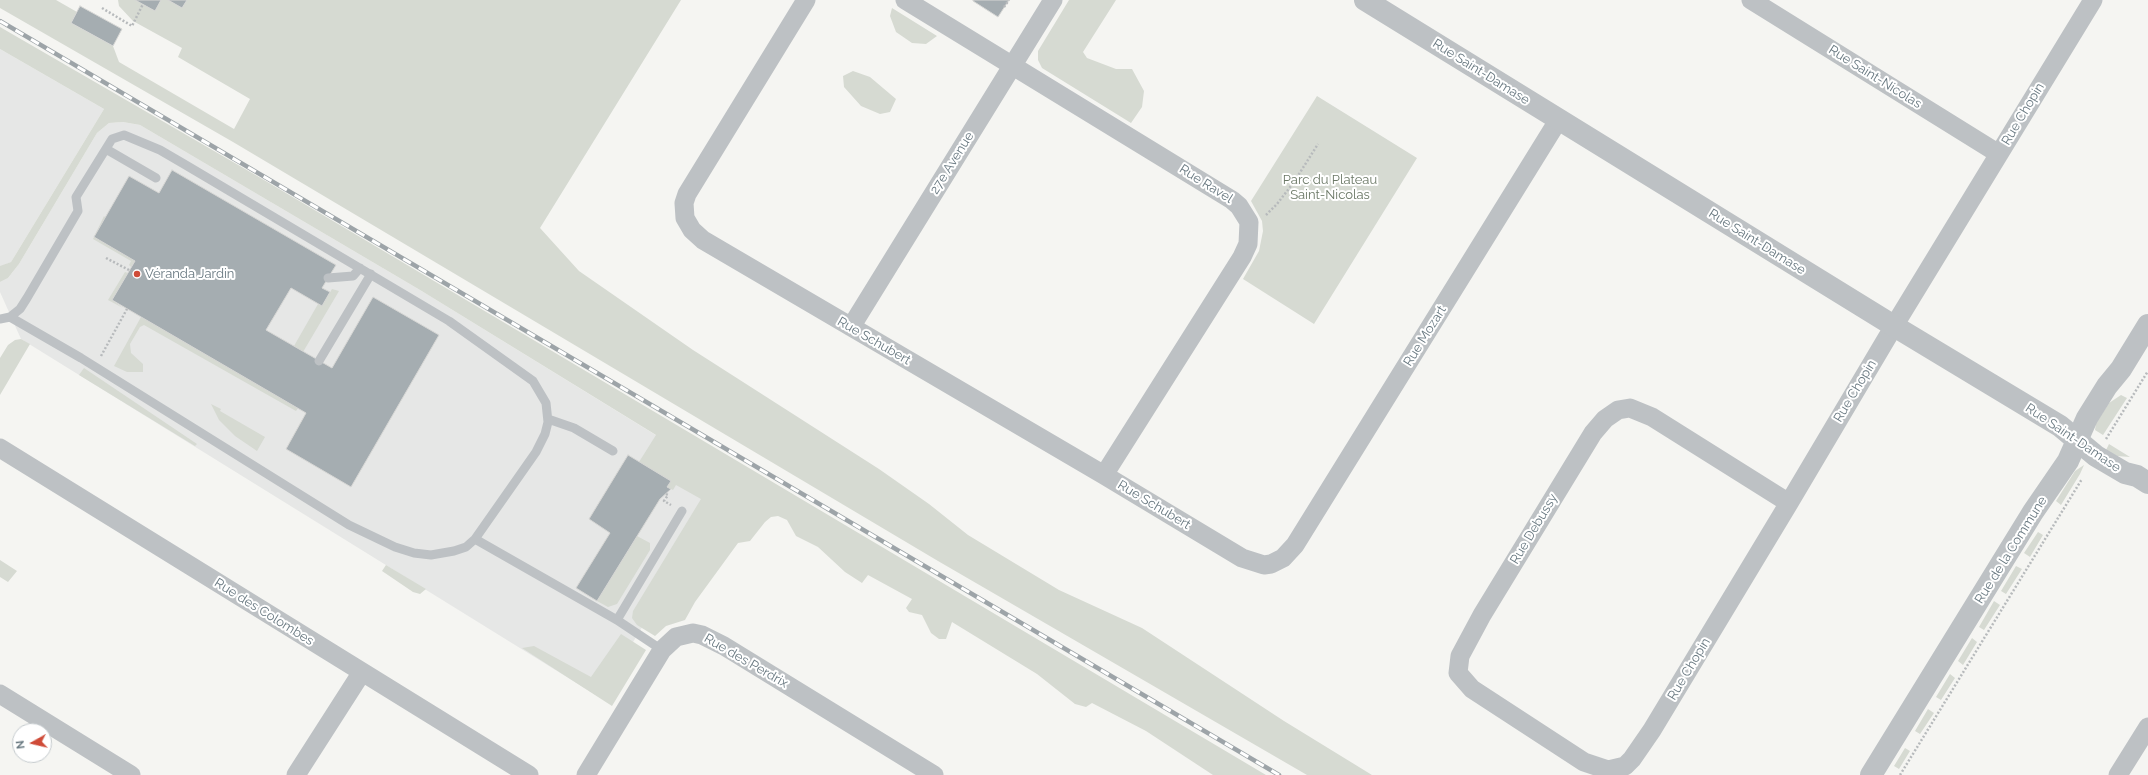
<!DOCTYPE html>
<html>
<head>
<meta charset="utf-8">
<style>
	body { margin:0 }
	#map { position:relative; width:2148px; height:775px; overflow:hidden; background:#f5f5f2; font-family:Raleway,sans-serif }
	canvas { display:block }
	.north { position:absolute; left:12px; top:723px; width:40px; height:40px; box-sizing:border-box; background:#fff; border:1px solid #c3c9cc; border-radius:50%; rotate:262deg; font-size:11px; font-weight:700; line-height:16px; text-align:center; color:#687880 }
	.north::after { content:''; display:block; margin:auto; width:14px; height:18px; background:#cf4b38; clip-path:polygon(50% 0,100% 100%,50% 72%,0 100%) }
</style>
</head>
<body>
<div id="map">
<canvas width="2148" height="775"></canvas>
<div class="north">N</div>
</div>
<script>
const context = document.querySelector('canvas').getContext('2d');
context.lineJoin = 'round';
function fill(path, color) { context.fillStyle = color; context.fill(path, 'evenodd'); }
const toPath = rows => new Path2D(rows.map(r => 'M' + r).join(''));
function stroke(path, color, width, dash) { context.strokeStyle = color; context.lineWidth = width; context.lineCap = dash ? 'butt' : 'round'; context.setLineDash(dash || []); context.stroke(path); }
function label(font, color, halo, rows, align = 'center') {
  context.font = font + ' Raleway,sans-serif'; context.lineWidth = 4; context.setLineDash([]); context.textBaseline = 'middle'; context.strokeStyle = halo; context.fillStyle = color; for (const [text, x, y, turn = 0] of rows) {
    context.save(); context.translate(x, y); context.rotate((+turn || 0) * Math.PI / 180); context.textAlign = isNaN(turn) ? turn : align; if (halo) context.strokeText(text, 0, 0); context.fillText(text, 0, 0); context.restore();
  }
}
fill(toPath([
	[0,49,104,109,11,262,2,266,0,266],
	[123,122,140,125,420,290,732,482,599,697,21,339,0,292,0,282,8,278,19,264,97,133,109,123]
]), '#e6e7e6');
fill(toPath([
	[0,0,56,0,77,12,71,23,113,46,119,62,234,129,250,99,178,57,182,48,133,21,119,6,118,0,135,0,155,11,161,0,168,0,182,8,187,0,681,0,540,228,579,271,693,350,879,469,929,504,968,535,1059,590,1142,628,1284,721,1372,775,1307,775,938,561,233,142,0,8],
	[1069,0,1116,0,1083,52,1087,58,1116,69,1132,69,1144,91,1142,107,1131,123,1042,68,1038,60,1038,51],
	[892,8,937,36,926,44,912,43,896,32,890,16],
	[0,27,259,177,1266,775,1213,775,1146,731,1092,703,1086,707,1075,704,1037,674,952,622,946,639,939,639,931,633,922,615,909,612,906,608,912,599,868,575,862,583,845,572,818,547,796,536,787,520,778,516,771,517,765,522,750,541,738,543,695,602,685,620,666,626,655,636,637,625,632,618,633,611,701,499,676,485,673,490,667,487,671,481,639,462,656,435,420,290,140,125,123,122,109,123,97,133,19,264,8,278,0,282,0,266,11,262,104,109,0,49],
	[853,71,870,77,896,99,890,112,880,114,861,106,844,87,843,76],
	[1317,96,1417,158,1314,324,1243,279,1259,251,1263,231,1262,221,1251,201],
	[104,216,135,261,131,267,129,265,131,261,93,239],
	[125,272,128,273,112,300,123,308,108,300],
	[332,289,339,291,303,352,294,346,318,304,322,306],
	[141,317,298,408,296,411,144,325,140,327,130,344,131,353,143,364,143,372,127,372,114,366],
	[21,339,30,344,0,395,0,358,8,345,15,340],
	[84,368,197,444,195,446,79,375],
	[2121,395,2127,398,2103,435,2095,430,2096,423,2109,403],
	[211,404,221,409,220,411,265,437,257,451,235,436,219,420],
	[2109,444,2130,457,2117,456,2106,450],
	[2084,465,2080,474,2061,505,2056,501,2075,471],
	[2038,532,2043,535,2030,557,2024,553],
	[637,536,650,543,650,550,617,604,608,607,597,601],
	[0,560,17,571,8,582,0,577],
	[386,565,426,589,420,594,413,592,382,571],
	[2016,566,2022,569,2006,594,2001,591],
	[1994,601,2000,605,1984,630,1979,627],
	[621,634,646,650,612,706,522,648,534,646,591,677],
	[1972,638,1977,642,1963,665,1958,661],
	[1950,674,1955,678,1941,700,1936,697],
	[1928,709,1934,713,1920,734,1915,731],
	[1905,748,1910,751,1899,769,1894,766]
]), '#d6dad2');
const building = toPath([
	[135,0,161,0,155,11,135,0],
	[168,0,187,0,182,8,168,0],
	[973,0,1009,0,998,17,973,1,973,0],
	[80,6,122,29,113,46,71,23,80,6],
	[172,170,336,265,322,288,330,292,322,306,291,288,266,330,332,368,373,297,439,335,351,487,286,449,306,413,112,300,135,261,94,237,129,176,159,193,172,170],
	[628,455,671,481,667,487,671,489,660,499,597,601,576,588,610,533,589,519,628,455]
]);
fill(building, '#a5adb1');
stroke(building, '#d7d7d5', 1);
stroke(toPath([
	[1004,7,1009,0],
	[102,8,132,26,143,4],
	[1266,215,1277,204,1294,182,1318,144],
	[106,258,129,270],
	[101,356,127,309],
	[2106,439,2148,371],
	[666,494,668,495,664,501,671,505],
	[1900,775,2082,479]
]), '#b7babc', 2.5, [2, 2]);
stroke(toPath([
	[106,149,156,178],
	[328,278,353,276,360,268],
	[0,319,10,317,20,309,27,298,78,211,76,197,112,139,124,135,160,150,184,164,449,321,533,381,546,403,548,422,545,434,536,452,475,539,466,547,454,551,431,555,414,553,395,547,349,525,81,358,10,317],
	[319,361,371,274],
	[548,419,574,428,613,451],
	[475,539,617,620],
	[662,650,617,620,682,511]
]), '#bdc1c4', 9);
stroke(toPath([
	[806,0,687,194,684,203,685,218,692,230,703,240,1104,475,1242,558,1264,565,1271,564,1283,558,1295,545,1559,119],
	[905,0,1232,200,1239,206,1249,222,1248,244,1242,257,1104,475],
	[1751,0,1999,154],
	[851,327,1053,0],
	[0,448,529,775],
	[1789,503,1652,417,1630,408,1618,410,1605,419,1593,433,1482,615,1460,656,1458,673,1472,689,1584,762,1608,770,1625,766,1632,759,1652,730,1789,503,1894,326,2093,0],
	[0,694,131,775],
	[296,775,362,672],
	[586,775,662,650,676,637,693,633,702,635,724,646,934,775],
	[2118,775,2148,727]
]), '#bdc1c4', 19);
stroke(toPath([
	[1365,0,1894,326,2060,426,2096,456,2125,473,2137,476,2148,483],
	[1871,775,2033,512,2068,461,2087,418,2107,386,2121,369,2148,325]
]), '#bdc1c4', 22);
const rail = toPath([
	[0,21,1279,775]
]);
stroke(rail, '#9da4a8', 4.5);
stroke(rail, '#fff', 3, [9]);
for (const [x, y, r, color] of [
	[137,274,4,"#cf4b38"]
]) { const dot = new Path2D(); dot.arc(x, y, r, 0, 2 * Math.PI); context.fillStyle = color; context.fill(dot); stroke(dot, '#fff', 1.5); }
label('13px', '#687880', '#fff', [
	["Rue Saint-Damase",1481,72,32],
	["Rue Saint-Nicolas",1875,77,32],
	["Rue Chopin",2023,114,-59],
	["27e Avenue",952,163,-58],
	["Rue Ravel",1206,184,32],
	["Rue Saint-Damase",1757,242,32],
	["Rue Mozart",1425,336,-58],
	["Rue Schubert",874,341,30],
	["Rue Chopin",1855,391,-59],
	["Rue Saint-Damase",2073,438,34],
	["Rue Schubert",1154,505,31],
	["Rue Debussy",1534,529,-59],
	["Rue de la Commune",2011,550,-58],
	["Rue des Colombes",264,612,32],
	["Rue des Perdrix",746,661,30],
	["Rue Chopin",1689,669,-59]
]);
label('13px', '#6b7866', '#fff', [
	["Parc du Plateau",1330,180],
	["Saint-Nicolas",1330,195]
]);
label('13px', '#687880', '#fff', [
	["Véranda Jardin",145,274]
], 'left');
</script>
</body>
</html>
